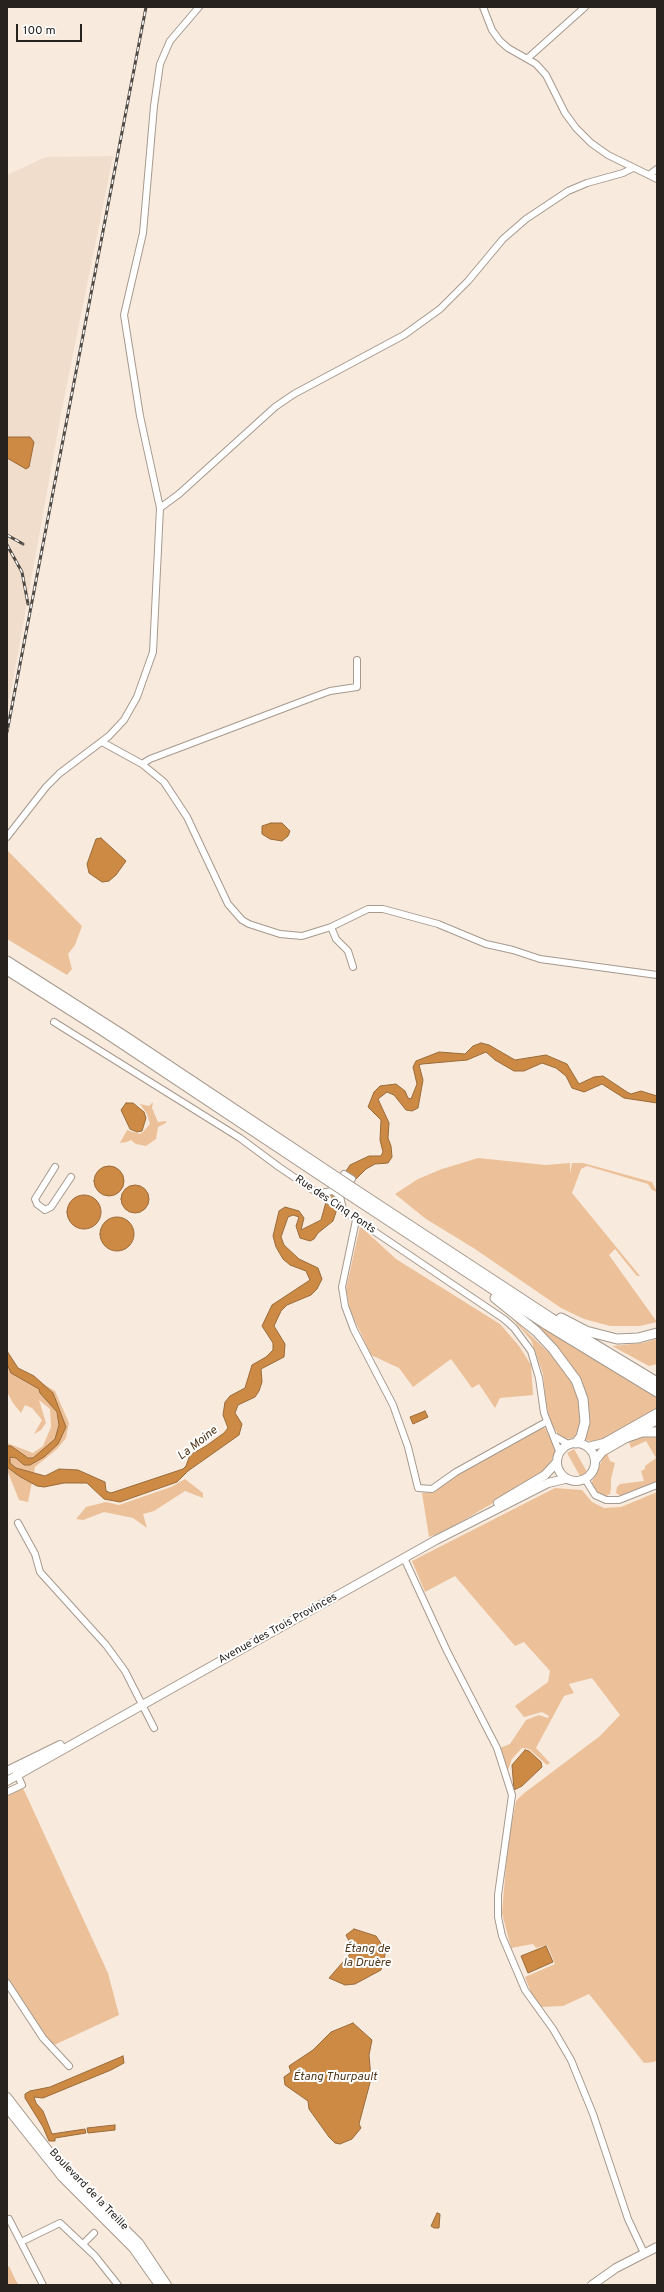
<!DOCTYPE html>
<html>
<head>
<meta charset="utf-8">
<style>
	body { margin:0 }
	#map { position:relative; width:664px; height:2292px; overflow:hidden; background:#f8eadd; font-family:Overpass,sans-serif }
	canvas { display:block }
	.frame { position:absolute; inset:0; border:8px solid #27221e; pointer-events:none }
	.scale { position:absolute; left:16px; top:24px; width:66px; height:18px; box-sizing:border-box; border:2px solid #27221e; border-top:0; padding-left:5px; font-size:12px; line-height:14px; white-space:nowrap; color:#27221e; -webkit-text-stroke:3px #fff; paint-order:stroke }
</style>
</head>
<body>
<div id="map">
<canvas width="664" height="2292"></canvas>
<div class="frame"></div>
<div class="scale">100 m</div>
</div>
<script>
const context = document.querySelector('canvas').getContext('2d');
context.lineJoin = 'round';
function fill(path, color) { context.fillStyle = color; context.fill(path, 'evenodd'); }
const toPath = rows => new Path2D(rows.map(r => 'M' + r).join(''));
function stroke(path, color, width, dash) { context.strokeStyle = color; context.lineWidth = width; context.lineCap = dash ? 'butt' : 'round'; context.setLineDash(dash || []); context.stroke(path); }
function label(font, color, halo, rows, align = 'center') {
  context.font = font + ' Overpass,sans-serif'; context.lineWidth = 4; context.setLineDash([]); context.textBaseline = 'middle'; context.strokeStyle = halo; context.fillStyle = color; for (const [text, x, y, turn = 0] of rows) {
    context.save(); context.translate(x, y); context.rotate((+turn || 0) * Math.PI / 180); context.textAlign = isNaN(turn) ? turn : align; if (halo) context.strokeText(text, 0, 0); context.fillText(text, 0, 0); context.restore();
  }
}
fill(toPath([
	[113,156,61,414,7,713,7,175,46,157]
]), '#f1ddcb');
fill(toPath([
	[7,850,82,926,75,945,68,954,72,969,67,975,7,939],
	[153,1102,152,1108,158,1122,166,1121,166,1123,158,1127,156,1139,146,1146,136,1144,131,1140,127,1142,120,1143,127,1130,140,1134,144,1131,150,1124,147,1114,140,1104,149,1106],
	[478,1158,546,1165,570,1163,570,1174,572,1163,583,1163,652,1182,657,1192,652,1190,648,1184,587,1166,581,1169,572,1193,640,1276,637,1276,615,1249,609,1255,657,1322,640,1326,610,1326,584,1319,561,1308,475,1249,426,1219,395,1194,418,1179,442,1169],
	[360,1226,396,1259,500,1324,519,1346,531,1365,533,1395,500,1398,495,1408,479,1384,472,1388,451,1359,413,1387,399,1368,371,1355,350,1310,346,1289],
	[509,1315,563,1366,576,1388,581,1410,581,1428,578,1434,573,1438,566,1439,559,1435,551,1424,546,1404,543,1374,531,1340],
	[527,1317,657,1396,657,1409,596,1443,583,1439,577,1376,562,1353],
	[657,1339,657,1364,649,1366,612,1346,642,1343],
	[7,1363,55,1391,69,1423,66,1438,57,1449,35,1467,28,1502,19,1500,7,1470,7,1443,33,1453,43,1446,51,1427,50,1409,39,1400,46,1423,41,1430,34,1434,42,1420,32,1408,25,1405,21,1413,13,1403,7,1392],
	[539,1428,545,1428,556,1448,549,1468,510,1493,447,1530,429,1537,422,1493,435,1492,445,1482,462,1471],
	[657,1434,657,1482,630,1494,621,1496,616,1493,617,1487,620,1484,644,1481,641,1471,645,1469,645,1466,656,1458,646,1441,631,1448,629,1442,607,1453,610,1461,615,1463,611,1479,611,1488,610,1494,605,1497,598,1494,591,1484,606,1452,638,1436],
	[574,1449,587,1472,580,1476,567,1453],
	[185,1479,203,1493,203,1498,185,1491,154,1511,143,1514,147,1528,133,1518,104,1512,83,1520,76,1519,86,1507,106,1502,119,1505,171,1487],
	[555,1488,582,1490,592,1502,604,1508,621,1507,657,1492,657,2060,654,2062,644,2063,589,1994,563,2006,541,2007,532,1995,525,1977,555,1964,547,1945,536,1948,533,1944,511,1948,502,1913,508,1843,516,1801,523,1794,600,1736,620,1715,592,1678,569,1684,574,1693,564,1696,536,1748,550,1763,547,1765,529,1749,522,1748,512,1759,508,1770,500,1748,510,1744,526,1720,539,1715,548,1718,549,1716,542,1712,524,1717,515,1706,548,1682,550,1671,524,1642,515,1646,455,1576,425,1592,412,1561],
	[23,1788,108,1973,119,2015,52,2046,7,1979,7,1796],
	[9,2266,16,2281,19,2285,7,2285,7,2268]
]), '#ecc199');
const water = toPath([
	[7,437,30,437,34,442,29,467,26,469,7,458,7,437],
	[271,823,282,823,290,831,288,836,282,841,270,839,262,834,262,826,271,823],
	[101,838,126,861,116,875,109,881,102,882,89,873,87,864,96,839,101,838],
	[481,1043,489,1045,515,1060,546,1055,567,1064,579,1084,594,1077,603,1076,627,1092,631,1094,641,1091,657,1096,657,1103,624,1098,602,1084,584,1092,572,1088,566,1076,556,1068,542,1063,524,1071,514,1071,495,1060,486,1052,467,1060,422,1064,419,1065,423,1080,418,1108,412,1111,406,1110,394,1095,387,1092,378,1099,389,1123,388,1138,391,1146,392,1157,388,1163,375,1164,366,1169,355,1180,337,1209,333,1221,318,1233,314,1239,310,1241,300,1238,296,1226,299,1217,293,1215,288,1217,281,1237,284,1245,299,1259,318,1268,322,1279,317,1289,311,1295,287,1305,281,1311,274,1326,285,1344,284,1357,261,1369,262,1382,259,1391,255,1397,238,1405,235,1413,242,1424,239,1435,188,1471,177,1482,120,1502,104,1499,87,1483,64,1483,44,1487,37,1486,19,1476,7,1467,7,1446,11,1446,28,1458,33,1458,55,1439,59,1425,57,1412,40,1393,39,1389,11,1373,7,1364,7,1351,18,1368,34,1376,53,1393,66,1427,58,1444,44,1457,30,1465,24,1465,16,1458,10,1457,10,1463,16,1468,45,1476,59,1469,78,1470,105,1482,106,1491,111,1493,183,1469,186,1466,190,1455,206,1446,224,1433,228,1428,223,1415,225,1402,230,1396,245,1388,252,1365,266,1357,273,1350,273,1343,262,1326,272,1305,310,1280,306,1271,290,1265,283,1259,276,1247,273,1236,279,1211,285,1207,299,1211,304,1218,301,1230,321,1220,326,1202,350,1165,369,1156,381,1156,383,1152,380,1140,381,1120,368,1107,374,1092,380,1086,396,1084,405,1091,408,1098,411,1099,417,1084,413,1067,416,1061,439,1052,465,1054,473,1046,481,1043],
	[126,1103,133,1103,144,1112,146,1118,142,1131,137,1132,130,1129,121,1110,126,1103],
	'94 1181a15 15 0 1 1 30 0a15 15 0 1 1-30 0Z',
	'121 1199a14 14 0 1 1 28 0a14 14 0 1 1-28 0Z',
	'67 1212a17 17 0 1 1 34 0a17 17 0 1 1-34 0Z',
	'100 1234a17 17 0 1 1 34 0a17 17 0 1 1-34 0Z',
	[425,1411,428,1417,413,1424,410,1417,425,1411],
	[525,1750,529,1751,541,1762,542,1767,522,1786,514,1790,512,1765,525,1750],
	[354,1929,376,1936,386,1951,381,1970,355,1984,345,1985,329,1978,350,1954,352,1947,346,1935,354,1929],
	[546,1946,553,1962,528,1973,521,1956,546,1946],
	[353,2023,372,2040,369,2055,371,2079,359,2124,361,2128,352,2139,340,2144,335,2143,329,2137,309,2109,308,2101,285,2085,284,2077,291,2072,289,2066,313,2050,331,2032,353,2023],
	[123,2056,124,2063,111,2070,43,2098,34,2097,36,2103,43,2111,52,2134,85,2129,86,2133,55,2138,55,2141,49,2141,43,2127,25,2098,25,2094,30,2091,50,2087,123,2056],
	[115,2125,115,2130,88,2133,87,2128,115,2125],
	[437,2213,440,2214,439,2228,434,2228,431,2226,437,2213]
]);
fill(water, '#cc8a45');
stroke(water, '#9a6b39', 1);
const minor = toPath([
	[483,7,492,30,500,41,508,48,536,64,546,75,565,113,576,128,591,143,608,155,657,179],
	[528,58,585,7],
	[649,175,657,169],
	[160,508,179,494,275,407,294,394,404,335,440,309,468,281,503,239,526,219,568,191,587,183,623,173,633,168],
	[102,742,142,764,164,782,187,817,228,904,242,920,249,924,280,934,302,936,331,927,368,909,383,909,438,924,486,944,513,950,540,959,657,975],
	[142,764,150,759,311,698,330,691,357,687,357,660],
	[7,837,46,787,60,773,109,736,124,720,137,697,153,652,160,508,140,416,124,315,143,233,154,106,160,64,170,41,199,7],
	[331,927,336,939,348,951,353,967],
	[54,1022,240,1138,279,1167,504,1319,514,1328,531,1351,539,1378,544,1413,559,1451],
	[55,1167,35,1199,37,1204,45,1210,51,1207,71,1177],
	[344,1174,352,1179],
	[319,1193,333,1191,340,1196,343,1210],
	[356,1220,342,1287,345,1306,354,1330,393,1405,408,1447,418,1488,432,1489,456,1472,546,1422],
	[556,1437,568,1444],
	[585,1479,595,1495,606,1500,619,1500,657,1485],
	[18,1523,35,1554,40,1572,106,1645,125,1671,154,1728],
	[404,1558,447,1651,497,1748,512,1795,498,1895,498,1917,502,1936,525,1990,553,2029,571,2060,593,2114,628,2219,644,2253],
	[7,1792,22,1785,16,1772],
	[7,1983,43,2038,69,2066],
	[7,2220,9,2219,43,2285],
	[21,2242,60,2223,95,2256,118,2285],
	[83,2244,94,2233]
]);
const major = toPath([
	'557 1462a19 19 0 1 1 38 0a19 19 0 1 1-38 0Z',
	[588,1447,604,1443,657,1413],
	[595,1461,602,1452,657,1420],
	[498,1503,545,1475,556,1463],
	[7,1771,60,1745],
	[7,1781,436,1540,548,1483,565,1479],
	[7,2097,55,2159,139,2243,167,2285],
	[7,2108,62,2177,133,2248,159,2285],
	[592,2285,616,2268,657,2247]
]);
const highway = toPath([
	[7,961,123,1035,338,1178],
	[7,970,100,1029,333,1184],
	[353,1188,551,1318,657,1382],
	[348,1194,547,1325,657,1392],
	[495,1298,536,1331,553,1349,576,1380,583,1399,585,1422,581,1437,576,1443],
	[561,1318,586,1331,617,1339,638,1338,657,1333],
	[622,1439,642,1432,657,1432]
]);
stroke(minor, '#a6998d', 8);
stroke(major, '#a6998d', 10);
stroke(highway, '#a6998d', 11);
stroke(minor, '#fff', 6);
stroke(major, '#fff', 8);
stroke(highway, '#fff', 9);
const rail = toPath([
	[7,535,23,544],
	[7,545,22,572,28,604],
	[7,732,146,7]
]);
stroke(rail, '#504a44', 3);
stroke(rail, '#fff', 1.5, [4.5]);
const highwayBridge = toPath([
	[338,1178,353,1188],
	[333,1184,348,1194]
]);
stroke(highwayBridge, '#a6998d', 11, []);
stroke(highwayBridge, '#fff', 9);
label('11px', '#27221e', '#fff', [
	["Rue des Cinq Ponts",335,1205,34],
	["Avenue des Trois Provinces",278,1629,-29],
	["Boulevard de la Treille",88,2190,46]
]);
label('italic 12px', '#513517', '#fff', [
	["La Moine",198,1444,-38],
	["Étang de",367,1950],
	["la Druère",367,1964],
	["Étang Thurpault",335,2078]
]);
</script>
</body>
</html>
